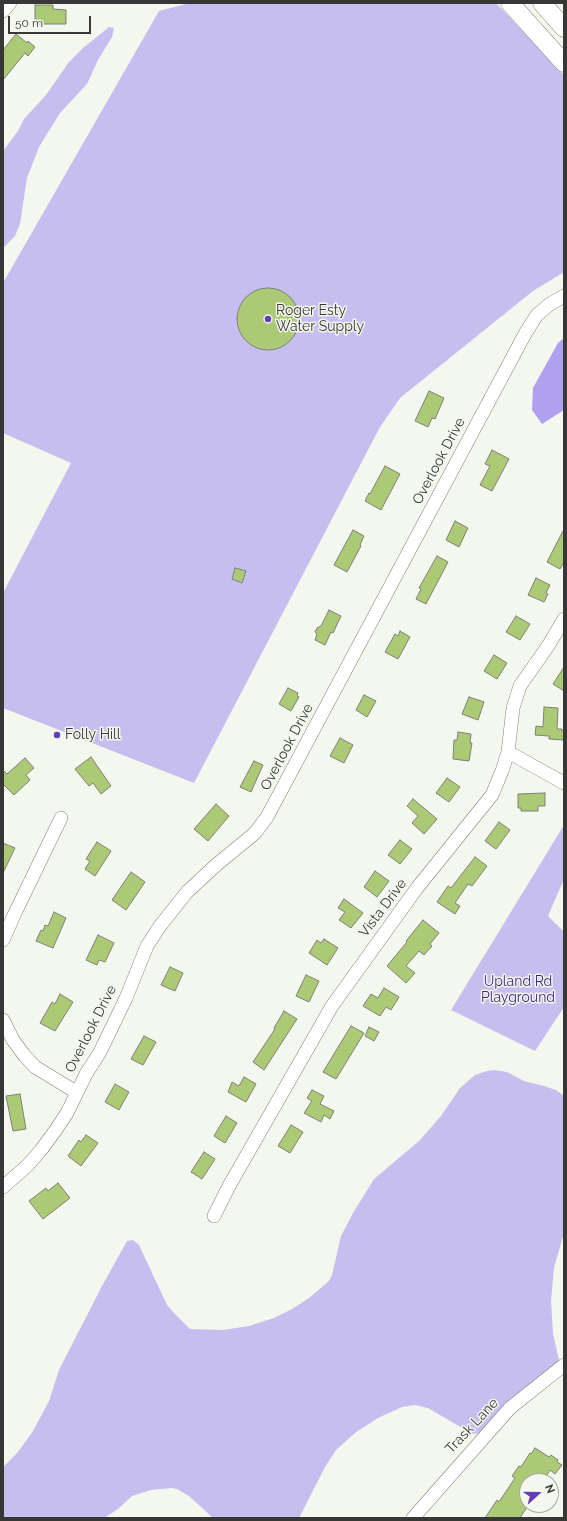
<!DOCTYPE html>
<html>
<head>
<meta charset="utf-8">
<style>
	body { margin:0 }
	#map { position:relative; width:567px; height:1521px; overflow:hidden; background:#f3f7ed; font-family:Raleway,sans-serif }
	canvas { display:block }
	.frame { position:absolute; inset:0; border:4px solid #373835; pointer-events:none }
	.north { position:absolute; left:519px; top:1473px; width:40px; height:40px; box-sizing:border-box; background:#f3f7ed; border:1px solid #a8aba3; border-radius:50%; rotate:69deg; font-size:11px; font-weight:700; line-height:16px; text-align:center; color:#373835 }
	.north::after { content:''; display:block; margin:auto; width:14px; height:18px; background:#653db5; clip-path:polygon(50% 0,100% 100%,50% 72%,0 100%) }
	.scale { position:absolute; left:8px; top:16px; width:83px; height:18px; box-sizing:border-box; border:2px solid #373835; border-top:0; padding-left:5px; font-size:12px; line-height:14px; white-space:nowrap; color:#373835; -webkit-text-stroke:3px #f3f7ed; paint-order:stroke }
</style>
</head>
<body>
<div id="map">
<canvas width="567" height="1521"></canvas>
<div class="frame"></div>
<div class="north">N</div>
<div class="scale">50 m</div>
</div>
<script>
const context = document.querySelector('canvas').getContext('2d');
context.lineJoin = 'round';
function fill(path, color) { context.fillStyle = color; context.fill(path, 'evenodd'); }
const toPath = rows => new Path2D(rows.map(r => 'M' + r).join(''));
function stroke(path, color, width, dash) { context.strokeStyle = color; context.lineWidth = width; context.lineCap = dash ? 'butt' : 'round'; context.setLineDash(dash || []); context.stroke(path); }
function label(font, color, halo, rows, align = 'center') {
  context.font = font + ' Raleway,sans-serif'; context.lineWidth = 3; context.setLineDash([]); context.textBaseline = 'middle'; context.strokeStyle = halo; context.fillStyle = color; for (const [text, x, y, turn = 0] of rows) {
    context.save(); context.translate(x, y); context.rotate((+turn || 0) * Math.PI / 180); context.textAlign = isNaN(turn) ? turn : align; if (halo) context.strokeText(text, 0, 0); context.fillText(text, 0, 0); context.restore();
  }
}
fill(toPath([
	[190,3,496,3,564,75,564,272,533,291,400,398,380,427,194,783,3,708,3,593,71,463,3,433,3,283,159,11],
	[109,27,114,28,112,37,98,60,87,84,60,113,39,147,27,178,20,224,15,236,3,248,3,151,18,131,24,119,46,95,69,62,83,48],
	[564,825,564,879,548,916,564,932,564,1007,535,1051,451,1010],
	[494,1070,507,1072,524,1081,544,1086,556,1090,564,1096,564,1233,554,1268,551,1301,553,1334,559,1360,547,1376,480,1433,474,1434,469,1432,428,1408,415,1405,402,1407,378,1418,355,1433,336,1450,325,1467,299,1518,213,1518,189,1496,177,1489,171,1488,151,1490,132,1496,118,1509,104,1518,3,1518,3,1467,18,1452,33,1431,49,1401,59,1370,102,1286,127,1241,133,1240,139,1245,167,1305,176,1315,190,1329,223,1330,249,1326,274,1318,292,1309,309,1298,329,1281,332,1275,341,1236,353,1213,374,1179,419,1141,441,1116,460,1088,475,1075,487,1071]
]), '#c7bef0');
fill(toPath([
	[564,338,564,410,542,424,532,410,533,388,558,343]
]), '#b1a0ef');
const building = toPath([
	[35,5,53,5,53,9,66,10,66,24,35,24,35,5],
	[16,34,27,43,28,41,35,47,28,56,25,53,3,80,3,50,16,34],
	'237 319a31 31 0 1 1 62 0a31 31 0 1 1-62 0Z',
	[429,391,444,398,435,419,432,418,428,427,415,421,429,391],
	[492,450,509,459,492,491,480,485,490,466,485,464,492,450],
	[385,466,400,474,381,510,365,501,369,493,370,494,385,466],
	[455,521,468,528,459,547,446,540,455,521],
	[564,529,564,562,560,569,547,562,564,529],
	[353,530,364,536,360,545,361,546,347,572,334,565,353,530],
	[437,556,448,562,426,604,416,599,421,589,419,588,437,556],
	[235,568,246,571,242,583,232,579,235,568],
	[536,578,550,585,546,593,548,594,544,602,528,595,536,578],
	[329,610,341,616,333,633,331,632,325,645,315,640,317,634,315,632,317,628,321,626,329,610],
	[516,616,530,624,520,640,506,632,516,616],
	[400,631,410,637,398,659,385,652,395,634,398,636,400,631],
	[494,655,507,663,497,679,484,671,494,655],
	[564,667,564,691,553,684,564,667],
	[288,688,298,693,297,696,299,697,291,711,279,704,288,688],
	[364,695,376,701,367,717,356,710,364,695],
	[469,697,484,702,478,720,462,714,469,697],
	[544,707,558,708,557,729,562,729,562,731,564,731,563,740,549,739,549,736,535,735,536,726,543,727,544,707],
	[458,732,471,734,470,743,472,743,469,761,453,759,454,740,457,740,458,732],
	[340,738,353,745,344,763,330,756,340,738],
	[91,757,111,786,101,794,93,783,89,786,75,769,91,757],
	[25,758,34,768,26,775,30,780,14,795,3,784,3,770,7,774,25,758],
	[254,761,263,765,251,792,240,787,254,761],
	[447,778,460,787,449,802,436,793,447,778],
	[545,793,545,806,538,806,538,811,521,811,521,808,518,808,518,794,545,793],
	[413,799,437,819,424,834,412,823,418,816,407,806,413,799],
	[216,804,229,816,208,841,194,829,216,804],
	[499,822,510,830,496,849,485,841,499,822],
	[400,840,412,849,400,864,388,855,400,840],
	[97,842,111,851,95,876,85,869,90,861,86,859,97,842],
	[3,843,15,848,3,873,3,843],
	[475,857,487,866,472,886,468,884,455,903,460,906,455,914,437,902,448,886,451,888,475,857],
	[375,871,389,881,377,897,364,887,375,871],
	[131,872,145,882,126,910,112,900,131,872],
	[344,899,363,913,351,928,339,920,345,912,338,908,344,899],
	[54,912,66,918,53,948,36,941,41,930,43,931,45,925,48,926,54,912],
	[423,920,439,933,430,944,432,946,424,955,419,951,406,966,415,973,406,983,387,966,407,942,406,941,423,920],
	[98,935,114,943,105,962,99,960,97,965,86,960,98,935],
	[324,939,338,948,327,965,309,953,317,940,321,943,324,939],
	[170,967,183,973,175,991,161,985,170,967],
	[306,975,319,981,309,1002,296,996,306,975],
	[384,988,399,997,391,1010,386,1007,380,1016,363,1006,371,994,378,998,384,988],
	[60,994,73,1002,55,1031,40,1023,52,1002,55,1004,60,994],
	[284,1011,297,1019,264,1070,253,1062,275,1029,274,1028,284,1011],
	[351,1026,364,1033,336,1079,323,1072,351,1026],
	[369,1027,379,1032,374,1041,365,1036,369,1027],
	[144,1036,156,1042,143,1065,131,1059,144,1036],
	[244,1077,256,1084,246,1102,228,1092,232,1082,239,1086,244,1077],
	[115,1084,129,1092,119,1110,105,1102,115,1084],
	[312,1090,324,1096,320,1104,334,1111,330,1119,324,1115,321,1122,304,1113,312,1101,307,1098,312,1090],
	[20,1094,26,1129,13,1131,6,1096,20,1094],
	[226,1116,237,1123,225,1143,214,1136,226,1116],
	[291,1125,303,1132,290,1153,278,1146,291,1125],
	[86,1135,98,1143,81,1166,68,1156,79,1140,81,1142,86,1135],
	[204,1152,215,1159,202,1179,191,1172,204,1152],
	[58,1183,70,1198,43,1219,29,1201,46,1188,48,1191,58,1183],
	[535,1448,549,1457,551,1455,558,1460,557,1462,562,1465,555,1474,550,1470,543,1481,527,1481,527,1507,520,1518,485,1518,497,1500,499,1502,515,1478,512,1476,519,1466,521,1467,530,1453,531,1454,535,1448]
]);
fill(building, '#acc976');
stroke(building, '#7e8179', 1);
const minor = toPath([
	[3,11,10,3],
	[508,752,564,783],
	[3,940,15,913,61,818],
	[3,1020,13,1040,24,1055,35,1067,76,1092],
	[3,1187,27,1166,41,1150,55,1131,67,1113,86,1074,100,1052,126,998,147,946,160,926,187,892,215,866,255,833,267,817,526,332,537,315,550,304,564,296],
	[214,1216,229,1186,332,1006,417,888,492,795,502,771,508,752,513,708,520,686,548,646,564,619],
	[413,1518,510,1408,564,1365]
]);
const highway = toPath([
	[510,3,564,63],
	[542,3,564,28]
]);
stroke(minor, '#7d8178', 14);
stroke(highway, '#7d8178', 19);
stroke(minor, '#fff', 13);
stroke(highway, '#fff', 18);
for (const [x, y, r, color] of [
	[268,319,4,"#653db5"],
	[57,735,4,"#653db5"]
]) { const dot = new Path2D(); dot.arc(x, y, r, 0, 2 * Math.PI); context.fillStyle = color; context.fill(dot); stroke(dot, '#f3f7ed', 1.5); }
label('14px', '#373835', '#f3f7ed', [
	["Roger Esty",276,311],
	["Water Supply",276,327],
	["Folly Hill",65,735]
], 'left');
label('14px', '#373835', '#f3f7ed', [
	["Overlook Drive",439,461,-62],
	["Overlook Drive",287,747,-62],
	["Vista Drive",383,908,-53],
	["Overlook Drive",91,1029,-63],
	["Trask Lane",472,1426,-47]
]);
label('14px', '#442680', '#f3f7ed', [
	["Upland Rd",518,982],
	["Playground",518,998]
]);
</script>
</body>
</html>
